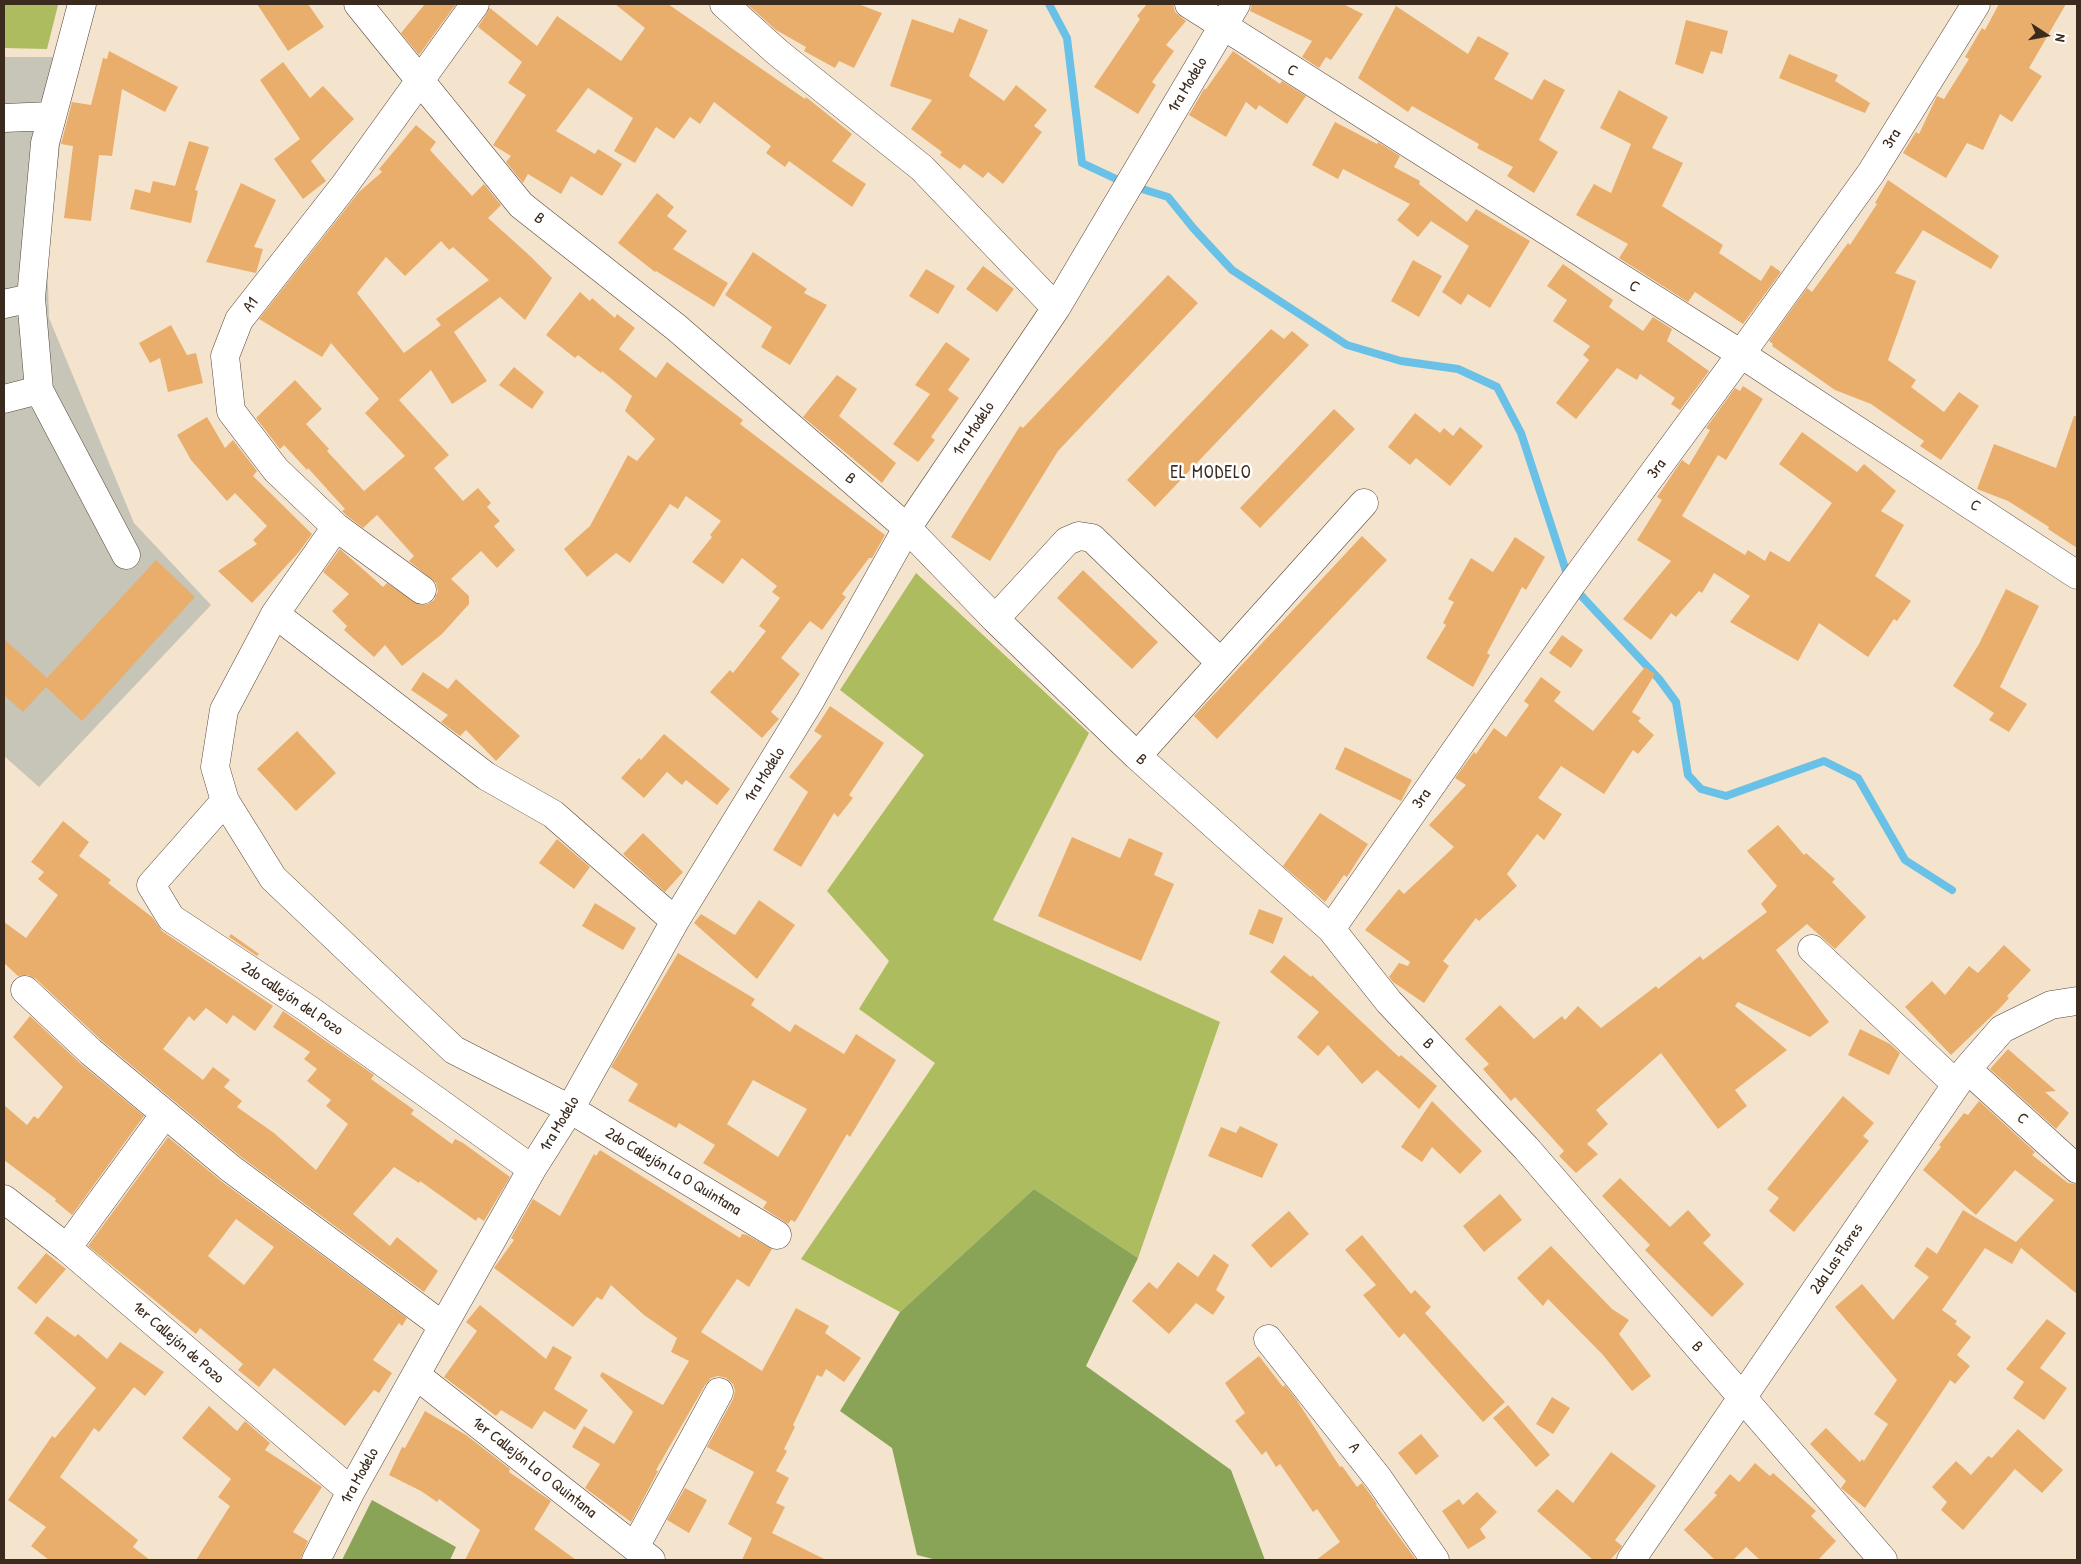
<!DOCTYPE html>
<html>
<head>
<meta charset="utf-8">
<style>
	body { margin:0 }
	#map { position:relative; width:2081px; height:1564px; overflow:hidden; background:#f5e4cd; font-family:"Patrick Hand",sans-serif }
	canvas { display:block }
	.frame { position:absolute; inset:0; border:5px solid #3b2a1e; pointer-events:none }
	.north { position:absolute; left:2021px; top:10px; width:50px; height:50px; -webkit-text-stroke:4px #fff; paint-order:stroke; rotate:101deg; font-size:14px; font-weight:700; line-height:20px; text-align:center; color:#3b2a1e }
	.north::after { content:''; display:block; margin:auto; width:18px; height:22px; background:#3b2a1e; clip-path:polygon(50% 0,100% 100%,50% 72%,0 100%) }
</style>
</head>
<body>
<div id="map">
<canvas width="2081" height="1564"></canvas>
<div class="frame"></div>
<div class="north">N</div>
</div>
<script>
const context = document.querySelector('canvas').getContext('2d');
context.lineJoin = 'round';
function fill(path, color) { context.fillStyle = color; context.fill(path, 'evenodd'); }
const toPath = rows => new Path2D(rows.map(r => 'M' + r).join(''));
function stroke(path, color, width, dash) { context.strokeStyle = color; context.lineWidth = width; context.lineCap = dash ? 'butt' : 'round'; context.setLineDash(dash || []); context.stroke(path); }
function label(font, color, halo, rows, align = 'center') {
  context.font = font + ' "Patrick Hand",sans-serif'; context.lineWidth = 5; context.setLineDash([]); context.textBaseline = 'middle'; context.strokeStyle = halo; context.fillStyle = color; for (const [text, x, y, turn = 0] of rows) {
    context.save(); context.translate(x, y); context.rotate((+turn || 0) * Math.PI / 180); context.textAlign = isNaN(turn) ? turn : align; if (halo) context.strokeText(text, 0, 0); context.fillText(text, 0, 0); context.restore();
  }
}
fill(toPath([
	[4,57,54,57,67,89,47,251,49,318,134,523,211,605,39,787,4,756]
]), '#c7c5b8');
fill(toPath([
	[4,4,58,5,47,49,4,48],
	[916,573,1089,733,993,920,1220,1022,1138,1258,1034,1189,900,1312,801,1259,935,1063,859,1009,889,961,827,891,924,755,840,690]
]), '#acbc5f');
fill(toPath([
	[1034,1189,1138,1258,1086,1366,1231,1470,1265,1560,937,1560,917,1555,892,1448,840,1411,900,1312],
	[372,1500,456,1547,450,1560,342,1560]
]), '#89a456');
stroke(toPath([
	[1049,4,1067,38,1082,163,1129,185,1168,197,1194,229,1232,270,1347,345,1401,361,1458,369,1497,387,1521,433,1568,577],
	[1575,589,1659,679,1676,702,1688,775,1701,789,1726,796,1824,761,1858,778,1905,860,1952,890]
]), '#6ac1e7', 8);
fill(toPath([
	[257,4,308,4,324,27,288,51],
	[425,4,456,4,419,55,401,33],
	[615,4,668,4,805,99,806,97,852,134,832,161,866,184,852,207,789,161,785,167,766,153,771,146,714,102,700,124,690,117,674,139,656,127,635,163,614,151,633,118,588,88,556,131,595,154,598,149,622,164,602,196,571,176,561,194,528,174,523,183,506,162,511,156,493,145,526,95,508,83,522,62,478,27,490,8,537,46,557,16,621,61,645,28],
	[747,4,858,4,882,13,854,68,839,61,835,68,804,51,806,47,776,30],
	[1147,4,1173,4,1175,12,1186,21,1166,45,1174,51,1152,82,1156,85,1138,114,1094,87,1140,19,1137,16],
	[1252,4,1343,4,1363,14,1331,60,1326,57,1319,68,1302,57,1312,41,1250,11],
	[1999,4,2066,4,2029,68,2042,76,2012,122,2000,114,1983,150,1967,143,1946,178,1903,153,1916,132,1919,134,1937,96,1944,99,1969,59,1965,57,1982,28,1985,30],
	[1396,6,1468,54,1478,36,1509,53,1494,79,1532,100,1544,79,1565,90,1539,140,1558,152,1534,193,1507,176,1513,167,1477,148,1479,144,1412,106,1408,112,1358,78],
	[959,18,988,30,969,76,1004,101,1016,85,1047,110,1034,126,1042,132,1003,184,988,172,983,178,964,164,960,169,940,155,942,152,911,129,932,100,890,86,912,19,953,33],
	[1686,20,1728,31,1722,54,1711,51,1703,74,1675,64],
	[109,51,178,87,165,112,122,89,112,156,99,155,91,221,64,218,73,146,61,144,72,102,91,105,103,58,107,59],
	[1233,51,1280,84,1282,81,1306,96,1287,124,1259,105,1256,110,1246,102,1226,137,1189,115,1204,89,1206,89],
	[1789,54,1838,75,1835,81,1870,103,1865,113,1779,78],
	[283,62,310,98,323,86,354,119,311,161,326,181,303,199,274,159,300,139,260,80],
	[1619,90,1668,117,1652,148,1683,163,1662,206,1723,245,1719,253,1761,281,1771,265,1781,272,1743,324,1695,292,1688,302,1619,258,1628,244,1576,215,1594,184,1611,193,1631,144,1600,128],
	[1335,122,1377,144,1378,142,1400,156,1394,167,1420,181,1419,184,1467,222,1476,209,1530,241,1490,308,1468,294,1461,305,1442,292,1469,246,1431,221,1418,237,1397,220,1410,204,1343,169,1338,179,1312,165],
	[416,125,436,142,430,150,472,196,484,184,501,205,488,218,529,255,552,278,525,320,500,297,454,332,487,381,452,404,431,370,399,400,449,455,434,468,463,501,478,488,491,503,487,507,500,521,494,526,515,550,497,568,481,551,451,579,469,596,469,604,442,634,402,666,385,645,374,657,344,630,347,626,332,611,349,594,323,572,340,549,383,587,387,583,420,605,428,604,434,600,438,591,436,583,409,561,414,556,377,515,363,528,346,515,342,511,345,509,308,468,307,470,284,445,280,449,256,418,295,380,322,409,306,424,329,449,327,451,364,491,405,456,365,413,379,399,331,343,322,357,259,319,359,192,382,172,379,169],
	[441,241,449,250,453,247,489,280,436,319,441,325,404,353,357,293,386,257,405,276],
	[189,141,209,147,195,190,198,191,191,223,130,209,135,189,150,193,153,181,175,186],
	[1888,180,1999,256,1991,269,1923,230,1895,273,1916,281,1888,360,1916,380,1911,387,1944,412,1959,392,1979,406,1941,460,1920,446,1924,441,1871,404,1835,390,1772,346,1773,344,1769,341,1807,288,1812,292,1848,243,1850,245,1877,204,1875,203],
	[241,183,276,200,254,247,263,249,256,273,206,262],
	[657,193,674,207,667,216,687,231,673,249,728,283,714,307,656,271,655,272,618,243],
	[753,252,807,289,804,293,827,305,790,365,761,347,772,327,725,295],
	[1413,260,1442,276,1419,317,1391,301],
	[1563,264,1613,300,1609,307,1643,331,1653,317,1672,329,1667,341,1709,371,1680,410,1671,404,1675,398,1640,374,1637,380,1617,368,1576,419,1556,403,1589,360,1583,355,1590,346,1553,321,1567,300,1547,286],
	[983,266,1014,289,997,312,966,289],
	[926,269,955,286,938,314,909,296],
	[1168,275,1198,303,1058,451,990,561,951,537,1020,426,1023,428],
	[580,292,590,301,592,298,615,318,617,314,635,328,619,349,656,378,667,362,743,420,740,424,885,535,872,558,869,558,842,594,846,597,822,630,810,621,781,658,800,674,771,712,779,719,762,738,710,692,730,670,733,673,766,631,759,626,780,598,772,592,777,586,742,558,723,584,692,562,712,537,710,535,721,521,686,496,678,509,670,504,630,563,616,553,587,577,564,549,590,526,628,455,637,461,655,439,625,411,632,396,602,371,601,373,578,355,575,358,546,335],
	[171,325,187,355,196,353,203,383,168,392,160,358,150,363,139,343],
	[1271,329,1284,339,1292,331,1309,345,1155,507,1127,480],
	[946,342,970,359,948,390,959,398,931,437,935,440,918,462,893,444,930,394,915,385],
	[514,367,544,392,532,409,499,385],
	[837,375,857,389,839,416,896,463,882,483,803,417],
	[1743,386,1763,399,1726,460,1718,455,1682,516,1745,555,1748,550,1765,561,1770,551,1789,562,1832,503,1779,464,1802,432,1857,472,1864,464,1896,491,1881,511,1904,525,1875,576,1911,601,1897,621,1894,619,1868,657,1819,623,1798,661,1730,622,1750,596,1714,573,1702,593,1699,591,1676,617,1671,613,1651,640,1623,619,1671,561,1637,540,1662,500,1657,497,1682,460,1689,465,1710,430,1706,428,1735,388,1740,391],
	[1334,409,1355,429,1260,528,1240,508],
	[1415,413,1440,433,1444,428,1453,436,1460,427,1483,446,1450,486,1416,458,1410,465,1388,447],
	[2074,416,2077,416,2077,548,2048,529,2049,527,2008,501,1977,489,1994,444,2056,468],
	[207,417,225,448,233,440,257,471,253,476,312,534,299,552,252,603,218,571,257,544,253,540,267,526,235,493,227,501,191,460,177,435],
	[1362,536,1387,560,1217,739,1194,716],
	[1515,537,1545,557,1526,590,1522,587,1487,653,1490,655,1473,687,1426,658,1446,625,1443,623,1454,602,1448,599,1471,558,1493,572],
	[156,560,195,597,82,721,46,687,23,712,4,695,4,639,47,678],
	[1083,570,1158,642,1132,669,1057,598],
	[2006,589,2039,606,2000,687,2027,704,2009,732,1989,720,1994,713,1953,686,1979,644],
	[1562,635,1583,650,1571,668,1549,653],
	[1645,667,1655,674,1632,712,1641,718,1638,721,1654,735,1638,754,1633,750,1604,794,1561,766,1538,798,1562,814,1544,840,1537,834,1507,874,1517,886,1479,921,1476,918,1443,961,1449,966,1424,1003,1393,982,1389,977,1399,963,1408,966,1410,962,1365,930,1399,889,1404,894,1454,847,1429,825,1466,785,1455,778,1474,752,1476,754,1494,728,1506,737,1529,705,1524,701,1541,677,1561,692,1554,701,1593,731],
	[423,672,448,689,456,679,520,736,496,761,466,730,460,736,441,722,448,715,411,690],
	[830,706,884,743,849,795,853,798,838,817,834,813,801,867,773,850,808,792,789,777,822,736,814,731],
	[297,731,336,773,296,811,257,769],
	[664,734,730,789,717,805,686,780,682,785,667,772,644,798,621,778,639,758,641,760],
	[1345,747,1412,780,1401,801,1335,769],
	[1320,813,1368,844,1347,877,1344,875,1325,902,1283,866],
	[63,821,89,842,79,856,111,880,108,883,152,917,162,931,273,1006,255,1031,233,1015,227,1024,206,1008,194,1021,189,1016,163,1049,203,1080,213,1067,230,1080,224,1087,242,1101,237,1107,274,1133,316,1170,348,1124,326,1106,331,1100,307,1081,317,1069,304,1059,310,1052,273,1027,283,1011,374,1075,371,1079,414,1110,411,1114,452,1144,455,1139,463,1143,510,1177,484,1221,478,1217,476,1221,420,1181,419,1183,394,1167,353,1214,390,1246,397,1237,438,1271,424,1292,240,1156,101,1040,36,979,28,975,18,976,4,963,4,922,26,938,58,895,38,879,44,872,31,862],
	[1778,825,1804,855,1806,853,1835,879,1832,882,1866,917,1835,949,1807,924,1776,950,1829,1022,1810,1037,1738,1002,1735,1006,1787,1050,1735,1090,1747,1106,1718,1129,1661,1053,1596,1110,1608,1124,1587,1144,1598,1154,1576,1173,1559,1156,1564,1151,1515,1097,1511,1101,1483,1069,1489,1064,1465,1039,1500,1005,1534,1039,1562,1016,1565,1020,1578,1006,1601,1028,1656,986,1658,989,1700,956,1703,960,1767,912,1761,904,1777,886,1747,851],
	[643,833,683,872,665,892,623,854],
	[1072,837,1120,858,1129,838,1163,853,1154,875,1174,884,1141,961,1038,916],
	[557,839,590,867,574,889,539,863],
	[759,900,795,925,757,979,694,923,701,914,735,935],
	[595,903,636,928,623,950,582,926],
	[1259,909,1283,918,1273,944,1249,934],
	[231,934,259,954,257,956,229,937],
	[2004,945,2031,970,2007,996,2009,998,2001,1007,1951,1055,1905,1007,1932,981,1945,995,1969,966,1978,973],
	[678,953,755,999,751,1005,790,1032,795,1024,844,1054,856,1034,896,1060,850,1137,847,1134,795,1222,791,1220,788,1224,763,1208,767,1202,703,1163,715,1145,679,1123,676,1128,628,1101,638,1084,611,1067],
	[753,1080,807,1109,778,1157,727,1124],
	[1284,955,1311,977,1312,975,1399,1057,1401,1055,1437,1086,1419,1109,1377,1070,1362,1084,1328,1045,1318,1056,1297,1037,1319,1012,1270,972],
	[30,1016,81,1064,144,1116,72,1215,55,1201,56,1199,4,1160,4,1105,27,1125,34,1116,38,1119,63,1087,13,1037],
	[1860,1029,1890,1044,1900,1053,1889,1075,1848,1055],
	[2008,1049,2056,1091,2045,1092,2069,1113,2056,1129,1990,1069],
	[1843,1096,1874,1123,1863,1136,1869,1141,1794,1232,1769,1211,1779,1198,1767,1189],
	[1432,1101,1482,1151,1460,1174,1432,1147,1422,1162,1401,1147],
	[1979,1101,2035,1152,2032,1155,2068,1183,2077,1184,2077,1294,2021,1248,2012,1264,1985,1248,1942,1310,1957,1321,1955,1324,1971,1337,1957,1355,1970,1366,1955,1384,1950,1380,1865,1508,1841,1488,1846,1481,1810,1444,1826,1428,1860,1462,1862,1459,1864,1461,1888,1424,1874,1414,1897,1380,1835,1307,1862,1284,1893,1320,1929,1277,1914,1266,1927,1247,1937,1254,1963,1210,2016,1242,2054,1200,2015,1170,1976,1215,1923,1170,1941,1147,1939,1145,1964,1113,1968,1115],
	[1240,1126,1278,1144,1262,1178,1208,1156,1221,1127,1236,1133],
	[168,1137,221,1181,407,1318,402,1326,399,1323,373,1360,392,1373,379,1393,374,1390,345,1426,274,1368,259,1387,238,1370,243,1364,200,1328,196,1334,88,1246],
	[236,1219,274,1247,244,1285,208,1256],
	[600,1150,740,1238,742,1234,747,1235,772,1249,749,1287,737,1279,701,1332,762,1371,796,1308,829,1326,825,1333,861,1358,844,1382,826,1369,822,1377,817,1375,793,1425,795,1427,784,1449,787,1451,776,1471,789,1478,776,1503,785,1507,772,1533,826,1560,742,1560,752,1538,728,1524,754,1472,707,1447,733,1399,735,1391,733,1384,726,1378,718,1376,711,1378,705,1385,656,1470,658,1471,631,1522,585,1488,600,1464,572,1447,584,1426,614,1444,633,1412,600,1376,602,1372,663,1405,689,1361,671,1352,677,1338,644,1315,611,1285,602,1300,597,1297,573,1327,494,1268,514,1240,511,1238,533,1199,560,1216,594,1154,596,1156],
	[1620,1178,1670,1227,1688,1210,1711,1235,1703,1243,1744,1284,1712,1317,1645,1250,1650,1245,1602,1196],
	[1500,1194,1522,1220,1484,1252,1463,1226],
	[1289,1211,1309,1234,1271,1268,1251,1245],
	[1362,1235,1411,1294,1415,1290,1431,1307,1425,1313,1505,1402,1483,1422,1404,1333,1399,1338,1363,1295,1376,1285,1345,1250],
	[1551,1246,1612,1309,1629,1320,1619,1334,1651,1376,1632,1391,1603,1355,1548,1299,1543,1306,1517,1278],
	[46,1253,66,1269,36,1304,17,1288],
	[1214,1254,1229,1265,1216,1290,1225,1297,1213,1315,1196,1303,1169,1334,1132,1301,1149,1282,1157,1289,1178,1262,1198,1277],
	[480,1305,546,1359,553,1346,572,1357,554,1389,588,1410,575,1430,544,1411,532,1429,501,1410,496,1416,444,1377,477,1331,466,1322],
	[47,1316,75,1337,78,1334,107,1359,120,1342,164,1372,145,1396,134,1387,99,1432,94,1428,60,1477,138,1540,133,1547,150,1560,49,1560,31,1546,46,1527,8,1500,52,1436,55,1438,96,1388,34,1333],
	[2047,1319,2066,1333,2040,1368,2067,1388,2044,1420,2013,1398,2024,1382,2006,1369],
	[1259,1356,1283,1387,1285,1385,1296,1399,1340,1467,1342,1466,1357,1487,1362,1483,1365,1487,1377,1504,1376,1505,1416,1560,1316,1560,1340,1542,1317,1509,1313,1512,1280,1464,1276,1467,1266,1451,1262,1455,1235,1421,1245,1413,1225,1383],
	[1552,1397,1570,1408,1553,1434,1536,1424],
	[1508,1405,1550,1455,1536,1467,1493,1418],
	[209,1406,237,1431,245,1421,270,1443,265,1450,322,1487,293,1532,308,1541,300,1560,196,1560,230,1506,218,1497,231,1479,182,1438],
	[425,1411,466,1435,510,1469,509,1472,551,1501,534,1529,576,1560,465,1560,480,1530,439,1499,437,1502,421,1491,389,1475,402,1447,405,1448],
	[2018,1429,2063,1470,2042,1493,2015,1469,1963,1530,1941,1510,1947,1502,1932,1487,1956,1461,1971,1475,1988,1456,1992,1458],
	[1421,1434,1439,1456,1416,1475,1398,1453],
	[1611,1452,1656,1486,1615,1540,1622,1546,1621,1548,1610,1560,1593,1560,1537,1511,1557,1489,1573,1503],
	[1755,1463,1770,1476,1773,1473,1816,1511,1811,1516,1836,1541,1818,1560,1760,1560,1746,1547,1733,1560,1715,1560,1684,1530,1717,1495,1714,1493,1730,1474,1739,1482],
	[685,1488,707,1500,689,1533,667,1520],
	[1477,1492,1497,1512,1480,1529,1486,1538,1468,1549,1442,1511,1459,1499,1463,1505]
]), '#e9ae6b');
const minor = toPath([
	[82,4,45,143,31,298,39,390,126,555],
	[358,4,521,205,677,328,907,528,995,619,1137,756,1331,929,1389,1002,1526,1148,1883,1560],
	[724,4,777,52,922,168,1056,308],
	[1189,4,1741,354,2077,575],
	[4,118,52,116],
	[4,304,31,298],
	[4,399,39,390],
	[336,527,275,614,224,710,215,767,225,801,273,878,454,1050,570,1109,777,1235],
	[422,590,336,527,276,470,231,411,225,356,239,320,344,186,475,4],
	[275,614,486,776,553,814,675,921],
	[995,619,1067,541,1079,536,1092,538,1220,662],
	[1137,756,1364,503],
	[225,801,151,885,171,918,307,1008,532,1169],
	[1331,929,1571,585,1741,354,1871,173,1976,4],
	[1812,949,1956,1084],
	[25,990,91,1052,230,1168,443,1326],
	[1967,1069,2077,1169],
	[4,1199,67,1248,351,1491],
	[67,1248,165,1114],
	[1268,1339,1378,1478,1435,1560],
	[417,1376,651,1560],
	[635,1547,719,1392],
	[316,1560,351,1491,443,1326,532,1169,570,1109,675,921,810,701,907,528,1056,308,1236,4],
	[1631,1560,1967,1069,2002,1029,2051,1005,2077,1001]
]);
stroke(minor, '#574638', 29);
stroke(minor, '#fff', 28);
label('16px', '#3b2a1e', '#fff', [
	["C",1292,71,32],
	["1ra Modelo",1188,85,-59],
	["3ra",1892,139,-58],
	["B",539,219,38],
	["C",1634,287,32],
	["A1",251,305,-53],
	["1ra Modelo",974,429,-56],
	["3ra",1657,469,-54],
	["B",850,479,41],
	["C",1975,506,33],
	["B",1141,760,42],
	["1ra Modelo",765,775,-58],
	["3ra",1422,799,-55],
	["2do callejón del Pozo",292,999,34],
	["B",1428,1044,47],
	["C",2022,1119,42],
	["1ra Modelo",560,1124,-59],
	["2do Callejón La O Quintana",673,1172,31],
	["2da Las Flores",1837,1259,-56],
	["1er Callejón de Pozo",178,1343,41],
	["B",1697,1347,49],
	["A",1354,1448,52],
	["1er Callejón La O Quintana",534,1468,38],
	["1ra Modelo",360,1476,-61]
]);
context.letterSpacing = '1px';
label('18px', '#3b2a1e', '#fff', [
	["EL MODELO",1211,473]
]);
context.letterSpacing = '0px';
</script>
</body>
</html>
